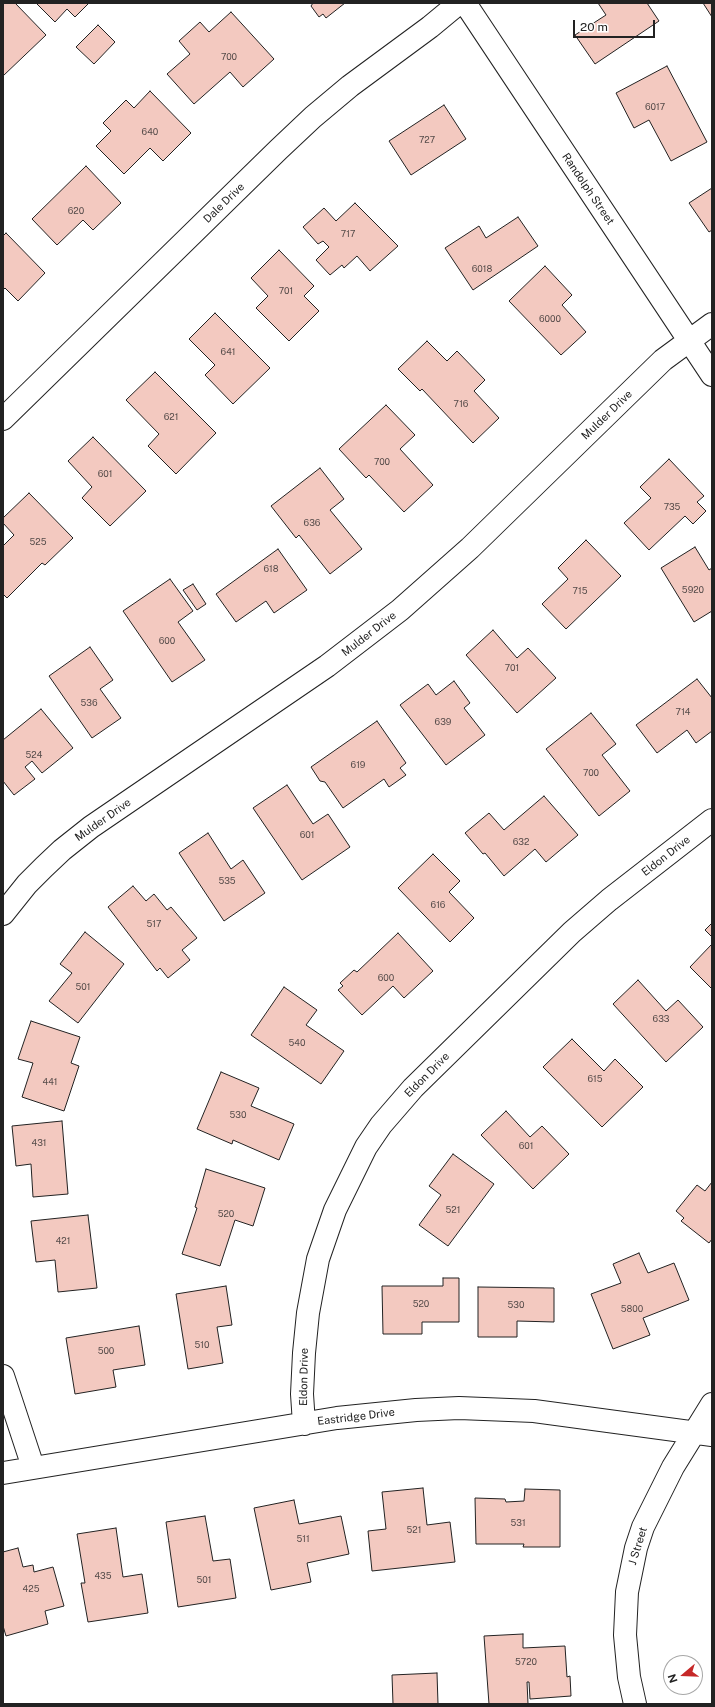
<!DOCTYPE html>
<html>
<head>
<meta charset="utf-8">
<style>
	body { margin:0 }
	#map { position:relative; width:715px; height:1707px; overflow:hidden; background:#fff; font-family:"Public Sans",sans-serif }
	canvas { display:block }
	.frame { position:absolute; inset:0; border:4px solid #222; pointer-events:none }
	.north { position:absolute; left:663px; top:1655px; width:40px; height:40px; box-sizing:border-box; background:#fff; border:1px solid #a7a7a7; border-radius:50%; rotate:251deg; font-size:11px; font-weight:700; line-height:16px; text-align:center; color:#222 }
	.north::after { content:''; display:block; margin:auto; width:14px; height:18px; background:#c62828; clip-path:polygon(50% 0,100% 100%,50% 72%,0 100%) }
	.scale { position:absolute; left:573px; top:20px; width:82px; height:18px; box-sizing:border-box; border:2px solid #222; border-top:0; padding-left:5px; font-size:12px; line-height:14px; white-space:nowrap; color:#222; -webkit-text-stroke:3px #fff; paint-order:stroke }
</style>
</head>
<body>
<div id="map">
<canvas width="715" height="1707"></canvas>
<div class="frame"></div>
<div class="north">N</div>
<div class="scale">20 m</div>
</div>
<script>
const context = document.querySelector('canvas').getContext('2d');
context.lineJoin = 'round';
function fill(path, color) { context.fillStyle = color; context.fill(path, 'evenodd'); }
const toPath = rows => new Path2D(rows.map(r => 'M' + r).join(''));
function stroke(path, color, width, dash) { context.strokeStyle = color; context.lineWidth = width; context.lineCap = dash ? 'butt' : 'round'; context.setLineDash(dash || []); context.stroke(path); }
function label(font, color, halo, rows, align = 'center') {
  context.font = font + ' "Public Sans",sans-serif'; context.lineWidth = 3; context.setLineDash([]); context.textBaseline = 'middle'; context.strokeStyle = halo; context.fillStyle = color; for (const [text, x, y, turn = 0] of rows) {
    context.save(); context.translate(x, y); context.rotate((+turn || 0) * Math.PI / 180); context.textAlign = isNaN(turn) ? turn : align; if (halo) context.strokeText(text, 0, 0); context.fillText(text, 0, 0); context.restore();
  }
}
const building = toPath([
	[3,3,15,3,46,35,3,76,3,3],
	[36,3,89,3,75,17,67,9,55,22,36,3],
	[313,3,345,3,326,18,323,14,319,17,311,6,313,3],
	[598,3,647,3,659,21,595,64,575,35,606,15,598,3],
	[703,3,712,3,712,17,703,3],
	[231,12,274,59,243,87,230,72,194,104,167,74,190,54,179,41,200,22,209,32,231,12],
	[98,25,115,42,94,64,76,47,98,25],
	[667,66,707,142,671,161,649,120,634,128,616,93,667,66],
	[150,91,191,133,163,161,150,148,124,174,96,146,111,131,103,123,126,100,134,108,150,91],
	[444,105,466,139,411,175,389,141,444,105],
	[86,166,121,203,93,230,83,220,57,245,32,219,86,166],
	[712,188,712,230,709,232,689,203,712,188],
	[355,203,398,246,370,271,357,256,344,268,342,265,330,275,316,260,329,247,323,241,318,244,303,227,324,208,336,221,355,203],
	[518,217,538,246,473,290,445,248,479,226,486,238,518,217],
	[6,233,45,273,18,301,5,288,3,290,3,236,6,233],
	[279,250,314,286,304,296,319,311,289,341,256,308,268,296,251,278,279,250],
	[545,266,572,295,562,305,586,332,561,355,509,301,545,266],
	[215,313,270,368,233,404,205,375,215,365,189,339,215,313],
	[427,341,447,361,457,351,485,380,474,391,499,418,473,443,422,389,420,391,398,369,427,341],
	[155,372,216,433,176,474,148,446,159,434,126,400,155,372],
	[386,405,415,435,400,449,433,485,404,512,369,475,366,478,339,449,386,405],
	[93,437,146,491,110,526,82,498,92,487,68,461,93,437],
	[669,459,704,496,697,502,706,511,693,524,685,516,649,550,624,523,651,498,640,487,669,459],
	[320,468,344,499,330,510,362,549,330,574,299,535,296,538,271,506,320,468],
	[29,493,73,538,45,565,42,563,7,598,3,594,3,546,14,535,3,523,3,518,29,493],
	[586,540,621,576,566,629,542,604,568,579,558,568,586,540],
	[695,547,709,570,712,568,712,611,694,622,661,568,695,547],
	[278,549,307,590,274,613,266,601,236,622,216,594,278,549],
	[170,579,193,611,178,622,205,660,172,682,123,611,170,579],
	[193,584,206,604,197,610,183,590,193,584],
	[493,630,517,658,528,648,556,678,517,713,466,655,493,630],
	[90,647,113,680,100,689,121,718,92,738,49,676,90,647],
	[697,679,712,698,712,731,696,743,687,730,657,753,636,725,697,679],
	[454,681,470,703,464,708,485,735,446,765,400,705,428,684,436,695,454,681],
	[41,709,73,748,42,773,32,761,25,767,35,779,14,795,3,781,3,740,41,709],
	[591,713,616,744,602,755,630,791,599,816,546,749,591,713],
	[377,721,406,763,400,768,406,775,389,787,384,779,343,808,325,782,320,781,311,767,377,721],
	[287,785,313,824,328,814,350,847,302,880,253,808,287,785],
	[544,796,578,835,546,862,535,849,504,876,485,853,483,854,465,833,489,813,504,830,544,796],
	[208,833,231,869,243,860,265,893,224,921,179,853,208,833],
	[433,854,460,881,449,892,474,918,450,942,398,888,433,854],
	[133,886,146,901,154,894,167,910,171,907,197,938,182,950,190,960,168,978,160,968,157,971,108,907,133,886],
	[712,923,712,937,705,930,712,923],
	[85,932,124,964,78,1023,49,1001,72,973,60,964,85,932],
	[398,933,433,971,404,998,393,986,362,1015,338,990,343,986,340,983,354,970,357,972,398,933],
	[712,944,712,989,690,967,712,944],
	[638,980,666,1011,678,1000,703,1027,666,1062,613,1004,638,980],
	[284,987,317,1010,306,1025,344,1051,321,1084,251,1035,284,987],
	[31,1021,80,1037,71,1063,79,1066,64,1111,22,1097,33,1063,18,1059,31,1021],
	[572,1039,604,1071,615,1059,643,1087,602,1127,543,1067,572,1039],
	[221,1072,259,1088,251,1106,294,1124,279,1160,233,1140,232,1144,197,1129,221,1072],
	[506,1111,530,1137,542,1126,569,1154,533,1189,481,1135,506,1111],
	[62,1121,68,1194,33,1197,31,1164,16,1166,12,1126,62,1121],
	[453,1154,494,1184,448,1246,419,1225,441,1195,429,1186,453,1154],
	[206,1169,265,1188,253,1226,235,1220,220,1266,182,1254,197,1208,195,1207,206,1169],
	[712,1182,712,1239,709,1243,681,1221,684,1218,676,1211,697,1185,705,1191,712,1182],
	[88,1215,97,1288,58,1292,55,1260,36,1262,31,1221,88,1215],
	[639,1253,648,1273,674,1263,689,1300,643,1318,650,1335,613,1349,591,1294,621,1283,613,1264,639,1253],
	[443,1278,459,1278,459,1322,422,1322,422,1334,383,1334,382,1286,443,1286,443,1278],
	[226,1286,232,1325,217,1327,223,1363,188,1369,176,1294,226,1286],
	[478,1287,554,1288,554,1322,517,1321,517,1337,478,1337,478,1287],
	[139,1326,145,1365,113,1370,116,1387,75,1394,66,1338,139,1326],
	[423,1488,427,1525,450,1522,455,1562,372,1571,368,1531,386,1529,382,1492,423,1488],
	[525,1489,560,1490,560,1547,523,1547,524,1544,476,1544,475,1498,505,1499,506,1502,524,1501,525,1489],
	[294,1500,299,1524,341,1516,349,1554,307,1563,311,1582,271,1590,254,1508,294,1500],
	[205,1516,213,1561,230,1559,236,1598,178,1607,166,1522,205,1516],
	[116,1528,123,1577,142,1574,148,1613,88,1622,81,1583,85,1583,77,1534,116,1528],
	[18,1548,23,1567,33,1565,34,1572,53,1567,64,1606,45,1611,48,1624,6,1636,3,1626,3,1552,18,1548],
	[523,1634,523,1648,565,1646,567,1677,570,1676,571,1696,530,1699,529,1682,527,1682,528,1704,489,1704,484,1636,523,1634],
	[437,1673,438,1704,393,1704,392,1675,437,1673]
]);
fill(building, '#f3c9c0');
stroke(building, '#222', 1);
const minor = toPath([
	[465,3,712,375],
	[3,419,278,150,313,117,350,86,430,27,459,3],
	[3,914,27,884,44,867,62,850,91,827,327,666,400,610,470,548,663,360,712,324],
	[3,1376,33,1467],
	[304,1424,302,1394,304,1353,308,1313,318,1259,335,1210,366,1147,381,1125,413,1088,572,932,609,900,712,820],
	[3,1473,337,1418,416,1410,459,1408,534,1411,712,1435],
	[635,1704,629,1677,625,1635,627,1592,636,1548,643,1527,673,1467,712,1404]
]);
stroke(minor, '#222', 24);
stroke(minor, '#fff', 22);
label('9px', '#564c4a', null, [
	["700",229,57],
	["6017",655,107],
	["640",150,132],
	["727",427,140],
	["620",76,211],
	["717",348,234],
	["6018",482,269],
	["701",286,291],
	["6000",550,319],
	["641",228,352],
	["716",461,404],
	["621",171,417],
	["700",382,462],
	["601",105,474],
	["735",672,507],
	["636",312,523],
	["525",38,542],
	["618",271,569],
	["5920",693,590],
	["715",580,591],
	["600",167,641],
	["701",512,668],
	["536",89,703],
	["714",683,712],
	["639",443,722],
	["524",34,755],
	["619",358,765],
	["700",591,773],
	["601",307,835],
	["632",521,842],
	["535",227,881],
	["616",438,905],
	["517",154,924],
	["600",386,978],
	["501",83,987],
	["633",661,1019],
	["540",297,1043],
	["615",595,1079],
	["441",50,1082],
	["530",238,1115],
	["431",39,1143],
	["601",526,1146],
	["521",453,1210],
	["520",226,1214],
	["421",63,1241],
	["520",421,1304],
	["530",516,1305],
	["5800",632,1309],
	["510",202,1345],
	["500",106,1351],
	["531",518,1523],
	["521",414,1530],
	["511",303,1539],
	["435",103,1576],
	["501",204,1580],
	["425",31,1589],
	["5720",526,1662]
]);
label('11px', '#222', '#fff', [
	["Randolph Street",588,189,56],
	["Dale Drive",224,203,-44],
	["Mulder Drive",607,415,-44],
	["Mulder Drive",369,634,-38],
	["Mulder Drive",103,820,-35],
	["Eldon Drive",666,856,-38],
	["Eldon Drive",427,1075,-45],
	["Eldon Drive",304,1377,-89],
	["Eastridge Drive",356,1417,-7],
	["J Street",638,1546,-73]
]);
</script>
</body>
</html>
